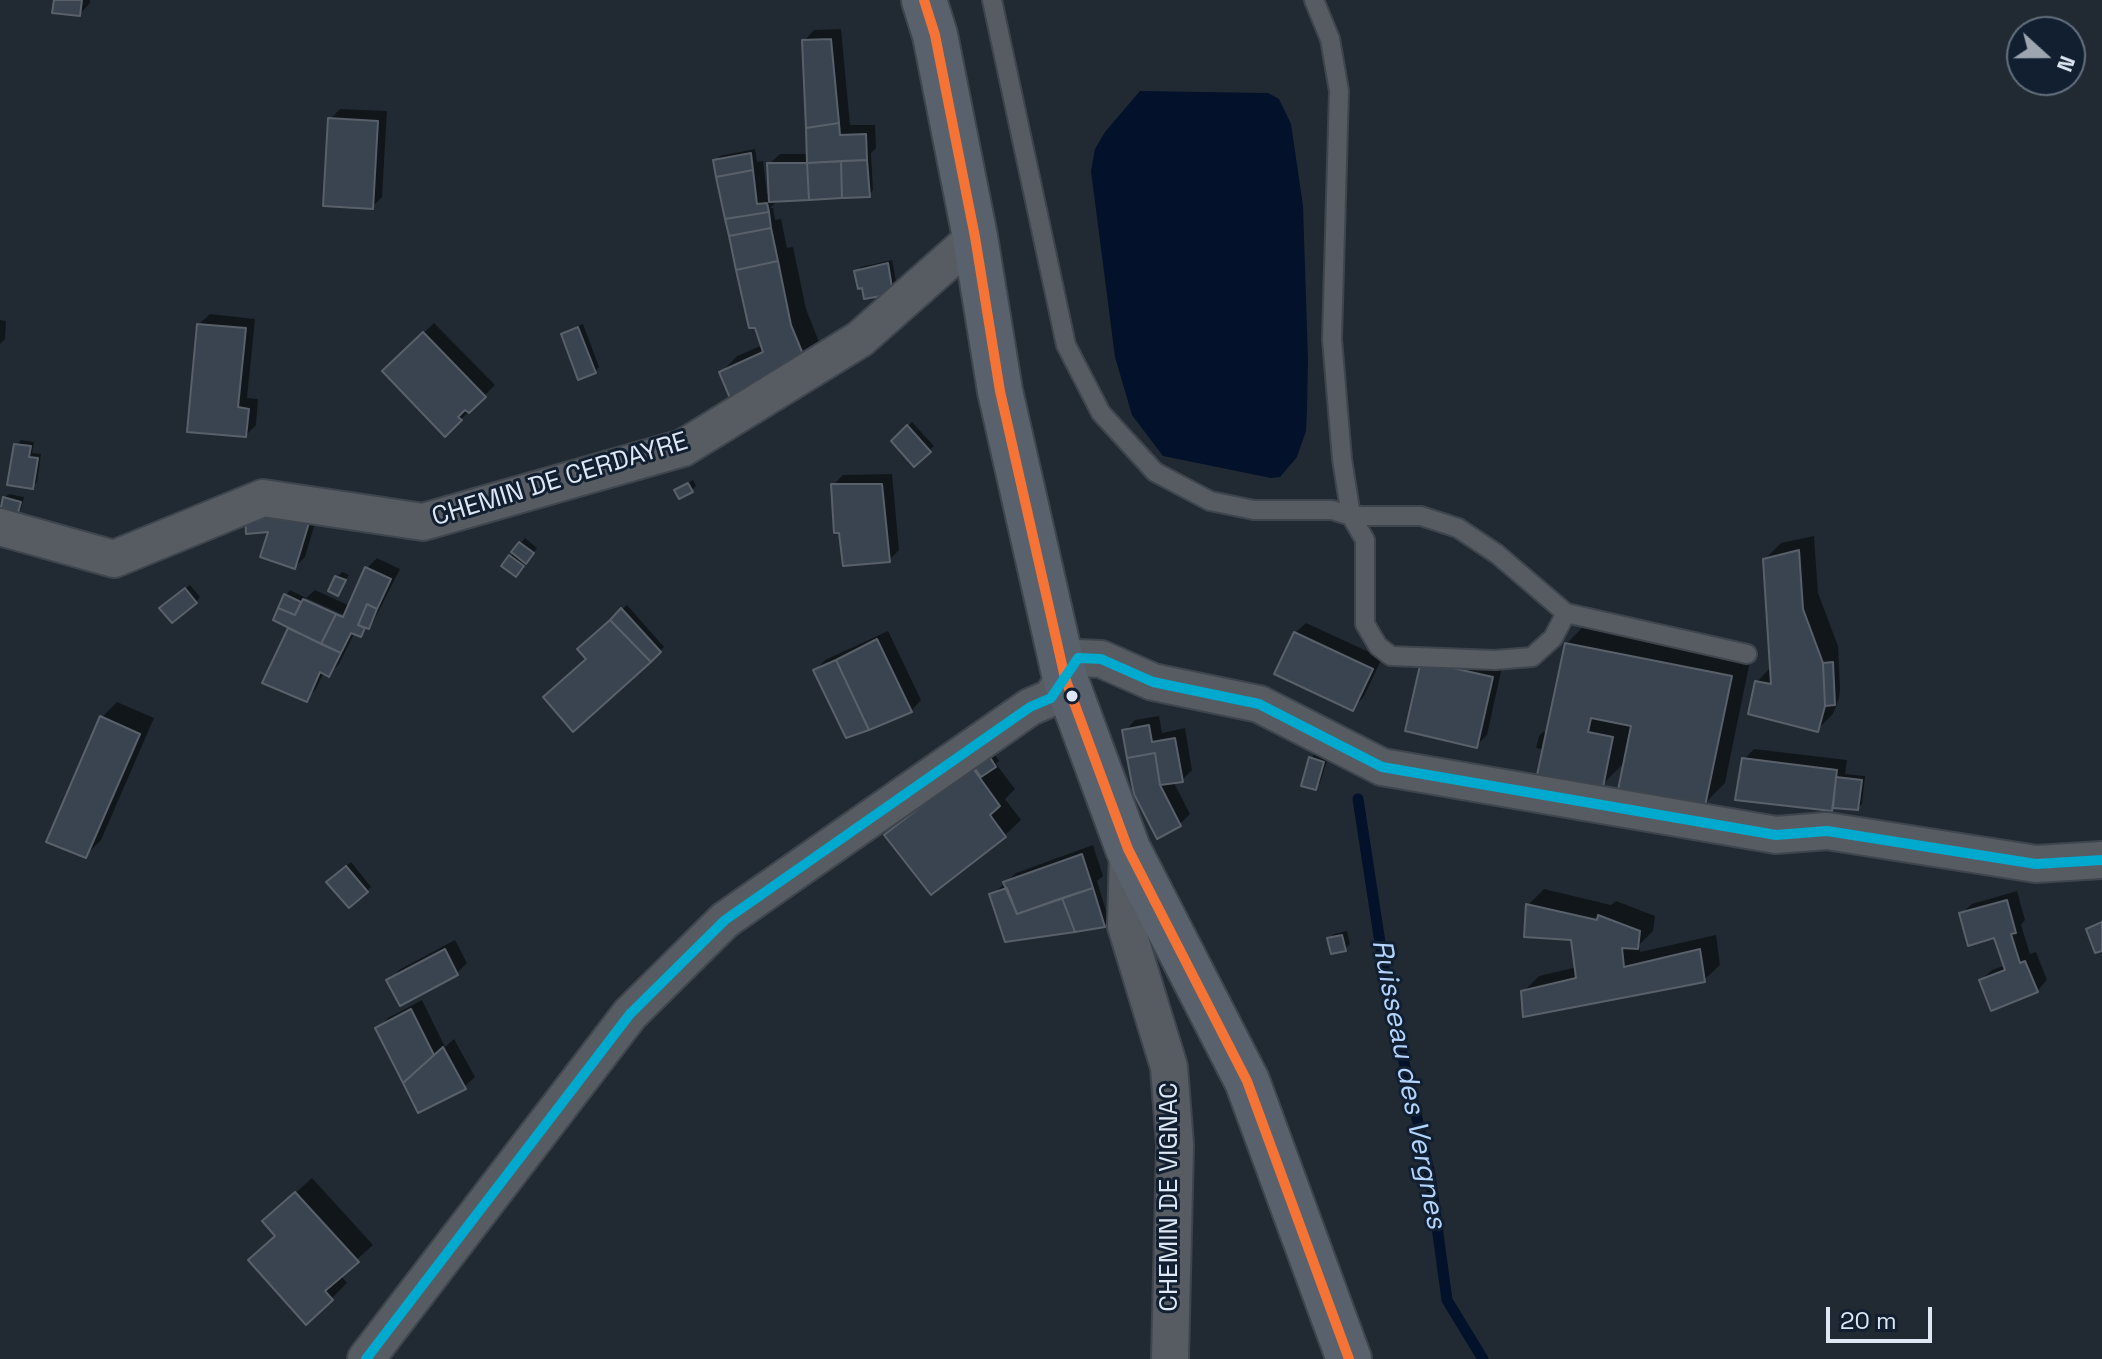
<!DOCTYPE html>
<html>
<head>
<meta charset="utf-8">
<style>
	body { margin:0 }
	#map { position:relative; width:2102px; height:1359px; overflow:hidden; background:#212a33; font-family:"Space Grotesk",sans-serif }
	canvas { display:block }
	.north { position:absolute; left:2006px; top:16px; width:80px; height:80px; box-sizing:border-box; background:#111f30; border:2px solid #636f7e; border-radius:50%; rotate:111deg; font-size:22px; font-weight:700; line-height:32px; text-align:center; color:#dee7f3 }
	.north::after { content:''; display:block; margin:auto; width:28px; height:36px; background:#9ca5b0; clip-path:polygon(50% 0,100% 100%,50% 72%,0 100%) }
	.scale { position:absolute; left:1826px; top:1307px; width:106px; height:36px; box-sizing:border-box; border:4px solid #dee7f3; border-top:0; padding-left:10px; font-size:24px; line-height:28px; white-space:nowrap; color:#dee7f3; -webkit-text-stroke:6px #111f30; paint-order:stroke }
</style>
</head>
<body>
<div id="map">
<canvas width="2102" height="1359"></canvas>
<div class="north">N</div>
<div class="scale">20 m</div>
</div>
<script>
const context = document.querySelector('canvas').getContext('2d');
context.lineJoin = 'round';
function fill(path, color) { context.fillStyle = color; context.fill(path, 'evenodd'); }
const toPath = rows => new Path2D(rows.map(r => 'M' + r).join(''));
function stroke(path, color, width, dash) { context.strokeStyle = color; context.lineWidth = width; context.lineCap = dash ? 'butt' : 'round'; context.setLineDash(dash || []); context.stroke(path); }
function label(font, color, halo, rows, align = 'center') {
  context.font = font + ' "Space Grotesk",sans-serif'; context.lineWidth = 6; context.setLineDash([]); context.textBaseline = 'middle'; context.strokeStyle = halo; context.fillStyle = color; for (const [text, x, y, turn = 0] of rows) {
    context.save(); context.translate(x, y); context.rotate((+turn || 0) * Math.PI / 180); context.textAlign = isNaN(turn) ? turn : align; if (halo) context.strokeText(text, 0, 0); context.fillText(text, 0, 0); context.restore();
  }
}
fill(toPath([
	[1140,91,1268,93,1279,99,1291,124,1303,206,1308,360,1307,409,1306,431,1297,457,1280,477,1271,478,1163,456,1132,415,1115,357,1091,171,1095,149,1105,132]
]), '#03112b');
fill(toPath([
	[56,0,90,0,90,3,80,14],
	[841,29,850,125,875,125,876,148,871,153,873,190,869,195,779,199,770,208,773,208,775,220,781,219,787,248,793,247,806,309,821,347,736,407,722,372,737,356,763,345,715,161,720,156,755,149,757,162,763,161,767,194,771,194,769,164,780,154,809,154,804,41,814,30],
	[340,109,387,111,382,197,372,207,330,119],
	[892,260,897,287,892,292,857,272,861,267],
	[210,314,255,319,247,398,258,399,256,425,246,435,199,324],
	[0,320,6,321,5,339,0,344],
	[434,323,495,385,445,435,385,371],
	[583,324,599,367,595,372,563,335,568,330],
	[912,422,934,446,914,464,894,441],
	[21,440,34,442,32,453,41,454,37,482,32,487,16,445],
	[892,474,899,550,889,560,833,485,843,475],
	[693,480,696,486,691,491,676,490],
	[9,494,24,497,21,509,16,514,4,498],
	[321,503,305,557,295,567,263,556],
	[1814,536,1818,593,1838,646,1840,689,1839,698,1833,714,1817,730,1757,682,1771,667,1765,559,1781,543],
	[525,538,537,548,521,570,511,556],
	[377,558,400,569,373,622,361,634,355,632,339,664,329,675,324,672,316,689,306,700,264,682,290,627,286,595,290,590,306,598,315,590,350,606,367,568],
	[306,598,353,619,351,623,306,602],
	[342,572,349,575,337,593,337,577],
	[190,585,200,597,196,602,167,603],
	[627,605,664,647,650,661,589,659,590,639],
	[1306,623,1382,658,1363,698,1352,708,1295,633],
	[1587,623,1751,656,1725,783,1704,804,1626,761,1602,785,1546,745,1541,749,1536,748,1539,736,1543,732,1548,733,1566,644],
	[888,631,921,700,911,711,815,671,825,660],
	[1433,652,1502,667,1487,735,1477,745],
	[117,702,154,718,101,840,86,855,102,717],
	[1159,716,1162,733,1185,728,1192,770,1182,780,1173,781,1190,814,1180,824,1125,731,1135,720],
	[1754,749,1847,760,1845,774,1865,776,1862,804,1858,808,1835,806,1831,809,1744,759],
	[993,751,999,761,996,764,1015,789,1005,799,1021,820,1005,835,931,892,886,835,902,820,989,753],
	[1316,753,1328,757,1320,783,1315,788,1311,758],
	[1093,845,1103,876,1097,881,1109,921,1104,925,992,895,1016,873],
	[351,862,371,887,367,891,334,877],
	[1544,889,1611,905,1616,901,1655,916,1653,931,1639,945,1640,952,1716,935,1720,965,1704,980,1523,992,1539,976,1577,967,1573,938,1528,905],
	[2017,891,2025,920,2021,925,2030,954,2036,952,2047,980,2037,991,1981,980,1992,970,2006,965,1996,936,1961,914,1972,904],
	[1347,931,1350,944,1345,949,1330,938,1334,934],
	[455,940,467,963,457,973,401,1003,389,981,399,970],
	[422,1000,445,1047,454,1039,475,1077,464,1087,419,1111,378,1029,388,1018],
	[312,1178,373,1245,340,1275,347,1283,331,1299,277,1235,281,1206]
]), '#0007');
stroke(toPath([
	[1358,799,1387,988,1430,1175,1447,1300,1483,1359]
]), '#03112b', 11);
const building = toPath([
	[54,0,82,0,80,16,52,13,54,0],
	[831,39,839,123,806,128,802,40,831,39],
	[328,118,378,121,373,209,323,206,328,118],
	[839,123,840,135,866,134,867,160,807,163,806,128,839,123],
	[751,153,753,170,716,177,713,160,751,153],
	[867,160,870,197,842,198,841,161,867,160],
	[841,161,842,198,809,200,807,163,841,161],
	[767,163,807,163,809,200,769,202,767,163],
	[753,170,757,204,767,203,769,212,725,219,716,177,753,170],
	[769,212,771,228,729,236,725,219,769,212],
	[771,228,778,261,736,270,729,236,771,228],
	[778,261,791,325,807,364,735,410,719,372,763,352,755,328,749,328,736,270,778,261],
	[888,263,893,294,864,299,862,288,858,289,854,271,888,263],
	[197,324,246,328,238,407,249,409,246,437,187,432,197,324],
	[578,327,596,373,578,380,561,334,578,327],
	[423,332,486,397,469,413,465,410,458,417,462,420,445,437,382,371,423,332],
	[907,425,931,452,914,467,891,441,907,425],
	[14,444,31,446,29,457,38,458,33,489,7,485,14,444],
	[688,483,693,492,679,499,674,490,688,483],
	[831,484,882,484,890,562,843,566,839,533,834,533,831,484],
	[3,497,21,502,17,516,0,512,3,497],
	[245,513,312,513,295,569,260,557,268,532,246,534,245,513],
	[519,542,534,553,526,564,511,552,519,542],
	[1799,550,1803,609,1823,663,1825,706,1818,732,1748,714,1755,681,1771,684,1763,559,1799,550],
	[509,555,524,566,516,577,501,566,509,555],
	[365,567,391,579,377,609,367,604,358,625,365,628,361,637,351,633,341,653,321,644,336,614,343,617,365,567],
	[335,576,346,580,338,596,328,591,335,576],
	[185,588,197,603,172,623,159,608,185,588],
	[284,594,301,602,295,615,278,608,284,594],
	[303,599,336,614,321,644,273,620,278,608,295,615,303,599],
	[367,604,377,609,369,629,358,625,367,604],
	[621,608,661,652,651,662,610,620,621,608],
	[610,620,651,662,573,732,543,697,586,659,577,649,610,620],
	[288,628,341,653,329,677,320,672,307,702,262,683,288,628],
	[1294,632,1373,669,1353,711,1274,674,1294,632],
	[877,639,912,712,869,730,836,660,877,639],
	[1565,643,1732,676,1705,806,1618,790,1631,726,1591,718,1588,732,1613,737,1603,787,1537,775,1565,643],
	[836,660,869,730,846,738,813,670,836,660],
	[1421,661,1493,677,1477,748,1405,731,1421,661],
	[1833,662,1835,705,1825,706,1823,663,1833,662],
	[100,716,140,734,86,858,46,842,100,716],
	[1149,725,1152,742,1175,738,1183,782,1160,785,1155,753,1127,758,1122,730,1149,725],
	[1155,753,1160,785,1181,826,1157,839,1134,794,1127,758,1155,753],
	[988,754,996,767,981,777,973,766,988,754],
	[1309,757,1324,762,1316,790,1301,786,1309,757],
	[1742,758,1837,770,1832,811,1735,800,1742,758],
	[972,767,1000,806,990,815,1006,837,931,895,884,835,972,767],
	[1836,777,1862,780,1858,810,1833,808,1836,777],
	[1082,854,1093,888,1017,914,1003,882,1082,854],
	[346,866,368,892,349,908,326,882,346,866],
	[1007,888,1017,914,1062,898,1075,932,1005,942,989,894,1007,888],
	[1093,888,1105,927,1075,932,1062,898,1093,888],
	[2007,900,2016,933,2011,934,2020,963,2025,961,2038,992,1991,1011,1979,980,2005,970,1994,938,1968,946,1959,913,2007,900],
	[1526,904,1597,920,1598,915,1640,931,1638,949,1622,948,1624,967,1700,949,1705,982,1523,1017,1521,991,1576,978,1571,940,1524,937,1526,904],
	[2102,922,2102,951,2095,953,2086,929,2102,922],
	[1342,935,1346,951,1331,954,1327,938,1342,935],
	[445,949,458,975,400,1006,386,980,445,949],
	[411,1009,434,1055,403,1083,375,1028,411,1009],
	[443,1047,466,1089,418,1113,403,1083,443,1047],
	[295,1192,359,1262,325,1291,333,1300,306,1325,248,1260,275,1236,262,1221,295,1192]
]);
fill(building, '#394450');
stroke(building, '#596069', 2);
const lane = toPath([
	[992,0,1066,345,1101,413,1155,472,1210,501,1254,510,1332,510,1351,516,1365,540,1365,624,1378,646,1391,656,1495,660,1532,657,1553,638,1566,613,1747,654],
	[1314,0,1330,39,1339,91,1332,339,1342,459,1351,516,1421,516,1458,528,1497,554,1566,613]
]);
const street = toPath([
	[0,527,114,559,263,498,423,522,683,448,860,339,975,237],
	[1128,849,1126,926,1169,1067,1175,1145,1170,1359],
	[366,1359,630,1014,725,920,1030,707,1051,698,1078,658,1101,659,1153,682,1259,704,1382,767,1776,835,1827,831,2036,864,2102,860]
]);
const secondary = toPath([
	[924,0,935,35,975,237,1000,391,1065,678,1128,849,1247,1081,1349,1359]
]);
stroke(lane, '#3f454d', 22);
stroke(street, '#3f454d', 40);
stroke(secondary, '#3f454d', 48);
stroke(lane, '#575c63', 18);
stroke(street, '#575c63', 36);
stroke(secondary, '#59626c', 44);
stroke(toPath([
	[924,0,935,35,975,237,1000,391,1065,678,1128,849,1247,1081,1349,1359]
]), '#f57335', 10);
stroke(toPath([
	[366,1359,630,1014,725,920,1030,707,1051,698,1078,658,1101,659,1153,682,1259,704,1382,767,1776,835,1827,831,2036,864,2102,860]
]), '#00a9ce', 10);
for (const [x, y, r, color] of [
	[1072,696,7,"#dee7f3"]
]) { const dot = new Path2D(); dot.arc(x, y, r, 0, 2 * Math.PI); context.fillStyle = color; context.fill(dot); stroke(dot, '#111f30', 3); }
label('26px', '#dee7f3', '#111f30', [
	["CHEMIN DE CERDAYRE",560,480,-17],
	["CHEMIN DE VIGNAC",1170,1197,-90]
]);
label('italic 28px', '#b3d4fd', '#111f30', [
	["Ruisseau des Vergnes",1408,1084,79]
]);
</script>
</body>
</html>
